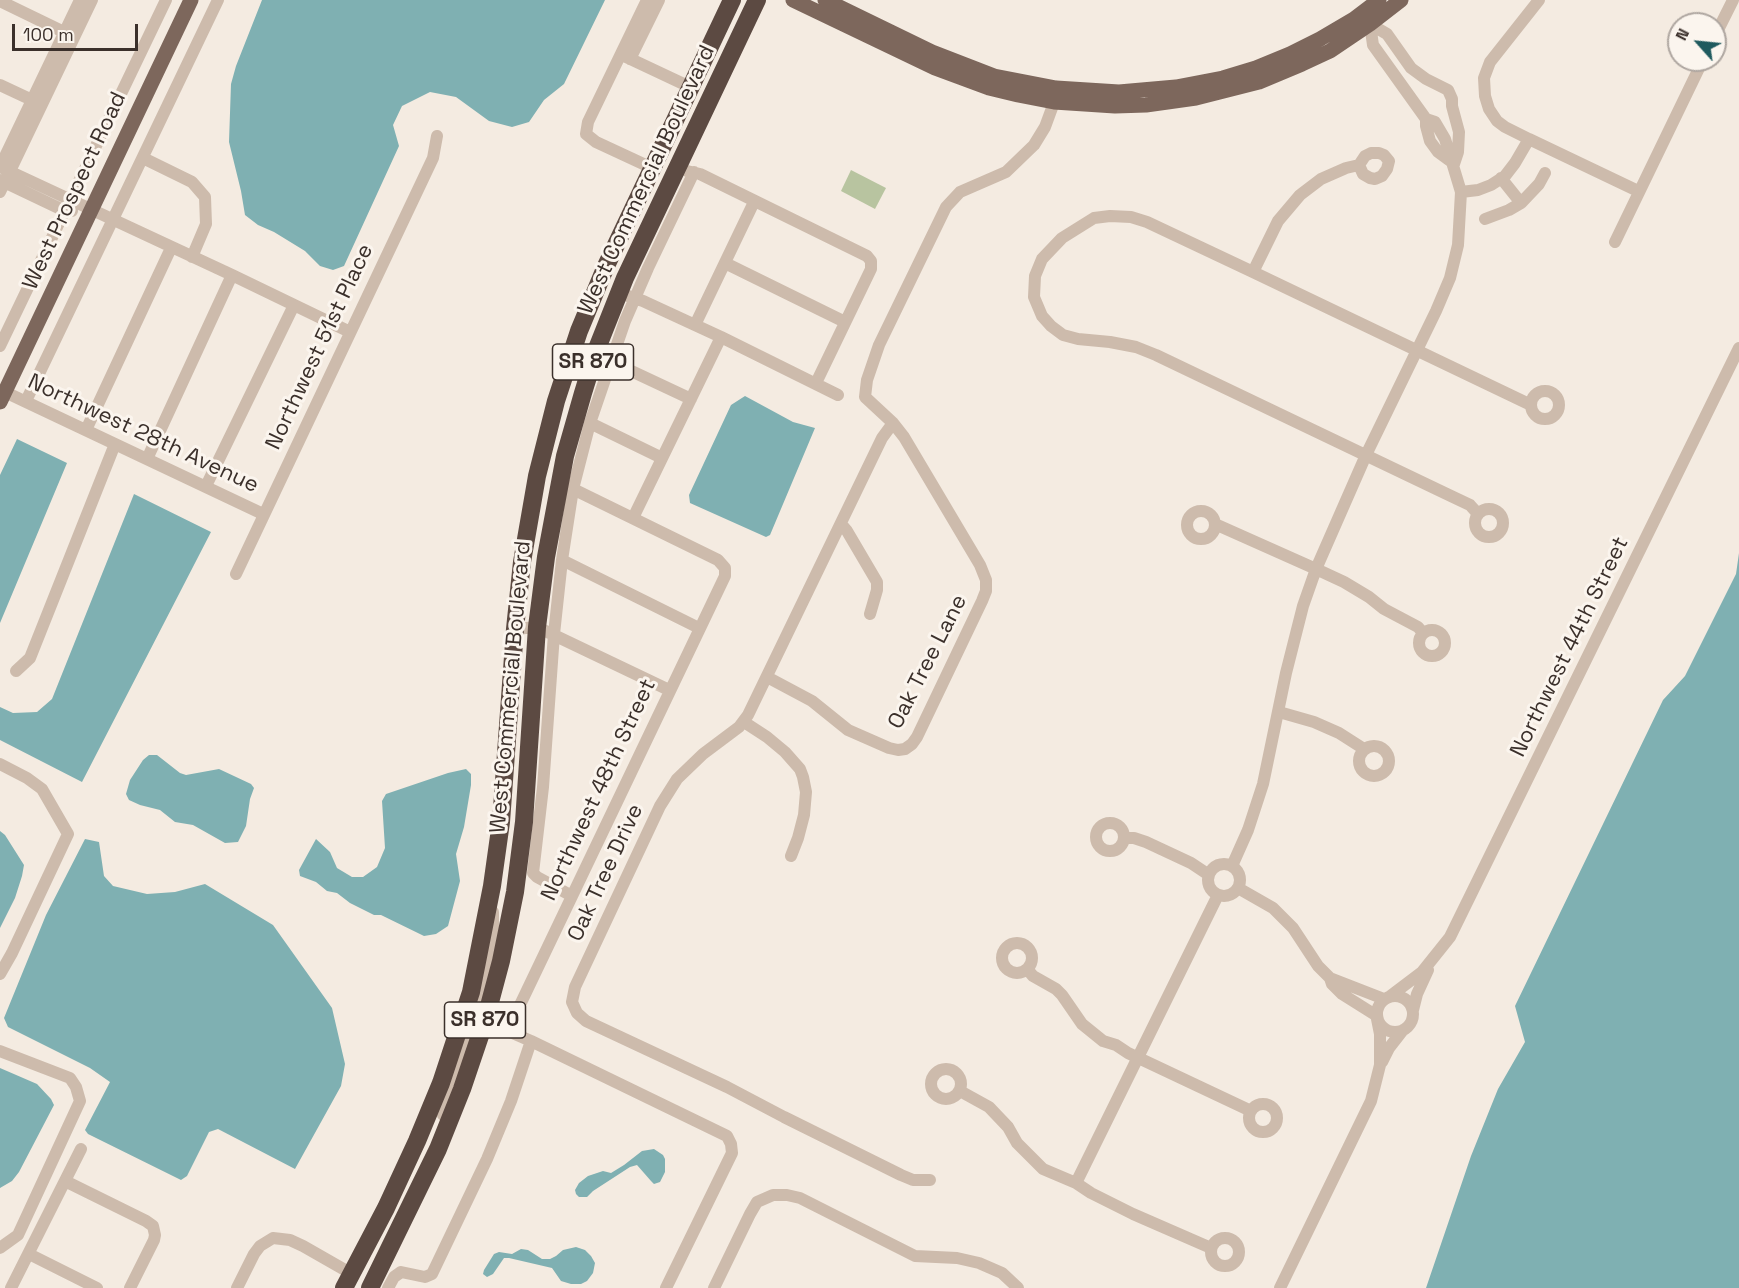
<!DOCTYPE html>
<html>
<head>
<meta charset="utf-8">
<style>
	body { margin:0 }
	#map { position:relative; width:1739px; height:1288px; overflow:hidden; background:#f4ebe1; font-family:"Space Grotesk",sans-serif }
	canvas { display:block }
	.north { position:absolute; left:1667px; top:12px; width:60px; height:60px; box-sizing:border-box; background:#fbf5ee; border:2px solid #aea6a0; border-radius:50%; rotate:297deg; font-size:16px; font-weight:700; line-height:24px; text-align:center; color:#3b302b }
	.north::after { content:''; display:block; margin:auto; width:21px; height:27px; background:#1f5a5e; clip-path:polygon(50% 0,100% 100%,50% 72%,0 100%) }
	.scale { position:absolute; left:12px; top:24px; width:126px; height:27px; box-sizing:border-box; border:3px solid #3b302b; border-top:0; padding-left:8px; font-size:18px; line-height:21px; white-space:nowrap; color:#3b302b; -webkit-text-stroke:4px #fbf5ee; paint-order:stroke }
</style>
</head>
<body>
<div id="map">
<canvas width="1739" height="1288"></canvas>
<div class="north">N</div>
<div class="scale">100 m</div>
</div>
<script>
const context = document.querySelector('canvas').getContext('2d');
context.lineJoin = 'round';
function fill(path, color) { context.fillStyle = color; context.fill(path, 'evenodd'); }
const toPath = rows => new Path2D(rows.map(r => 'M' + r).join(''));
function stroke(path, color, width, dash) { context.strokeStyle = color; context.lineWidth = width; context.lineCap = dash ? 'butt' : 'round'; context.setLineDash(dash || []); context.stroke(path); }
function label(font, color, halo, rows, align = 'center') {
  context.font = font + ' "Space Grotesk",sans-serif'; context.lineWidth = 6; context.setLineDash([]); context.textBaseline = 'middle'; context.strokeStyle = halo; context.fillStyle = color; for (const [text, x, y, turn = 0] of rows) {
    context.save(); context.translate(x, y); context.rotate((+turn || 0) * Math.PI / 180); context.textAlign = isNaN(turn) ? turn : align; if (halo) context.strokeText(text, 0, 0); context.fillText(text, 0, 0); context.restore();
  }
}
fill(toPath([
	[851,170,886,188,875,209,841,191]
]), '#b8c4a0');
fill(toPath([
	[262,0,605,0,564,84,544,100,529,122,512,127,489,121,456,97,430,92,402,106,393,125,399,146,344,266,333,270,320,266,305,251,274,232,258,225,245,215,241,191,229,142,231,84,236,66],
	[745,396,793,422,815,428,770,535,766,537,690,503,689,495,731,405],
	[17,439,67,463,0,623,0,475],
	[134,494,211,532,82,782,0,740,0,707,13,713,37,712,52,699],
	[1739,553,1739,1288,1426,1288,1471,1156,1498,1089,1525,1042,1515,1006,1663,700,1685,676,1736,574],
	[149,755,157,755,180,773,186,775,219,769,251,784,254,788,250,799,246,826,238,842,225,843,193,825,175,822,160,810,140,805,129,800,126,794,130,780,143,760],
	[466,769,471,774,471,785,464,827,456,854,460,881,448,926,436,934,424,936,381,915,374,915,350,903,337,893,327,891,316,882,300,876,299,870,316,839,330,852,337,868,352,877,363,877,377,867,385,848,382,801,386,794,448,773],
	[0,831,5,835,24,865,22,876,15,898,0,928],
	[85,839,99,842,104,876,113,886,147,894,175,892,205,884,273,925,332,1008,345,1064,341,1086,295,1169,218,1129,209,1132,187,1176,181,1180,88,1134,85,1130,110,1082,90,1068,8,1027,4,1018,46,915],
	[0,1068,37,1084,51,1099,54,1105,19,1172,12,1181,0,1188],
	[654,1149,663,1155,665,1159,665,1172,660,1182,654,1184,651,1181,637,1165,630,1167,593,1191,587,1197,579,1197,576,1194,575,1190,579,1183,588,1176,603,1171,611,1173,624,1165,642,1151],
	[576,1247,585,1250,591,1256,595,1263,593,1273,587,1281,581,1284,571,1284,561,1281,552,1268,509,1258,504,1258,493,1274,487,1277,483,1274,484,1270,494,1254,499,1252,512,1254,521,1249,528,1250,542,1259,550,1259,556,1256,563,1250]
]), '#7fb0b2');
stroke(toPath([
	[647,0,588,122,586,134,596,142,652,168],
	[0,1,70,35],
	[1366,19,1370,24,1387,34,1411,68,1426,79,1448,90,1452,99,1452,106,1459,132,1458,152,1454,164],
	[1370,24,1373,45,1426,119],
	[1715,36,1733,0],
	[622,55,690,87],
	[630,59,659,0],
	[0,85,32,100],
	[1426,119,1426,126,1430,141,1438,152,1453,163],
	[1529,139,1505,127,1497,121,1489,109,1485,96,1484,78,1490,62,1539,0],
	[143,158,192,182,205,197,206,224,192,257],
	[0,167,232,275,350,332],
	[0,167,80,0],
	[687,171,700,174,867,256,871,261,871,269,816,383],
	[0,180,65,211,72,211],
	[0,192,92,0],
	[1461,192,1478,190,1491,185,1505,176,1515,163,1529,139,1638,191],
	[1521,203,1539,184,1545,173],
	[1485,219,1509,210,1521,203,1501,178],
	[1615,242,1703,60],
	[725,263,845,322],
	[1253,272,1278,221,1300,195,1321,179,1346,168,1359,165,1363,174,1370,178,1375,179,1382,176,1387,169,1389,161,1384,155,1379,153,1371,153,1365,156,1359,165],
	[628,296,643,301,721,337,838,395],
	[695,325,754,202],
	[0,346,166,0],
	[610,361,691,399],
	'1531 405a14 14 0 1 1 28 0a14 14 0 1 1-28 0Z',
	[5,392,263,514],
	[26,401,218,0],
	[590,423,662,458],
	[893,423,882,438,748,715,739,727,703,754,677,779,660,806,575,987,572,1002,577,1013,586,1021,727,1087,784,1117,901,1175,913,1180,930,1180],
	[86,430,171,248],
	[147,459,232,275],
	[206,486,294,305],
	'1475 523a14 14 0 1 1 28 0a14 14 0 1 1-28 0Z',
	'1187 525a14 14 0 1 1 28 0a14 14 0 1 1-28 0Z',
	[1478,514,1470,505,1451,496,1156,355,1136,347,1110,342,1078,339,1063,335,1051,326,1042,316,1034,297,1035,276,1042,259,1062,238,1094,218,1110,216,1131,217,1147,222,1253,272,1531,405],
	[633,518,721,337],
	[841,524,847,531,877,582,877,590,870,614],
	[1215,524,1316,569,1366,455,1436,311,1450,278,1458,245,1461,192,1445,139,1435,122,1426,119],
	[562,560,699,628],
	[236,574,433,158,437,136],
	[515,629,537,627,669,690],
	'1419 643a13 13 0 1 1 26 0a13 13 0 1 1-26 0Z',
	[16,671,30,658,115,444],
	[767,677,812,701,848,730,889,748,898,750,905,749,912,744,917,737,982,601,986,591,986,580,980,565,904,437,893,423,865,397,867,380,879,345,946,207,960,192,1006,172,1034,145,1045,127,1052,108,1055,93],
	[1279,712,1314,722,1339,733,1364,749],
	[744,722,767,737,785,752,800,769,803,777,806,792,804,815,798,838,791,856],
	'1359 761a15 15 0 1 1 30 0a15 15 0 1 1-30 0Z',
	[0,764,27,778,42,789,68,834,12,953,0,974],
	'1096 837a14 14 0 1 1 28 0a14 14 0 1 1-28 0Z',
	[1124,838,1134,838,1146,842,1191,863,1209,875],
	'1208 880a16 16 0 1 1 32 0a16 16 0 1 1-32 0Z',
	[1232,866,1248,830,1263,784,1286,673,1303,606,1316,569,1344,582,1369,597,1384,609,1418,627,1423,633],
	[1238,888,1273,908,1293,928,1318,966,1330,978,1332,984,1342,994,1377,1016],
	[572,896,537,877,533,873,543,787,554,634,562,560,573,489,590,423,625,321,648,268,694,172],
	[493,912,493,940,478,1005,485,1021,531,1041,727,1136,731,1144,732,1153,666,1288],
	'1002 958a15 15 0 1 1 30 0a15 15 0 1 1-30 0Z',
	[1027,969,1033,976,1056,989,1062,995,1082,1024,1103,1041,1116,1045,1128,1053,1251,1111],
	[1330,978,1384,999],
	'1377 1014a18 18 0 1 1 36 0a18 18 0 1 1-36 0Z',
	[1389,997,1422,972,1450,937,1739,348],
	[1413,1010,1417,994,1428,970],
	[508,1030,725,576,725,568,718,560,573,489],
	[0,1051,70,1078,76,1087,80,1101,18,1235,0,1248],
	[1382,1062,1389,1048,1403,1030],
	'931 1084a15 15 0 1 1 30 0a15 15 0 1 1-30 0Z',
	[960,1091,989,1107,1008,1127,1017,1143,1043,1169,1076,1183,1091,1193,1133,1214,1211,1248],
	'1249 1118a14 14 0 1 1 28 0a14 14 0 1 1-28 0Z',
	[443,1115,468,1034,464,1017],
	[65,1181,146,1221,153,1226,155,1235,154,1240,130,1288],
	[1076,1183,1218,895],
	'1211 1252a14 14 0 1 1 28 0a14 14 0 1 1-28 0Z',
	[29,1254,97,1288],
	[11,1288,81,1149],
	[237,1288,254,1254,260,1246,273,1238,290,1240,303,1246,352,1274],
	[388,1288,394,1277,401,1272,425,1277,432,1274,487,1159,511,1101,531,1041],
	[714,1288,750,1214,757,1202,773,1195,787,1195,800,1198,915,1256,957,1258,979,1263,1002,1273,1018,1288],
	[1280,1288,1371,1101,1380,1065,1380,1034,1377,1019]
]), '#cdbbac', 12);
stroke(toPath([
	[793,0,935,68,989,88,1018,95,1054,102,1115,106,1146,105,1196,98,1259,82,1302,64,1330,51,1370,24,1401,0],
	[825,0,932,52,994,76,1056,88,1119,92,1176,87,1223,78,1256,68,1290,54,1320,39,1354,19,1379,0],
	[0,402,191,0]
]), '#7d675c', 15);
stroke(toPath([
	[344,1288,386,1208,417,1141,441,1083,471,992,492,886,501,822,515,629,522,562,537,476,556,401,579,331,606,266,732,0],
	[370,1288,438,1149,462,1089,485,1021,501,961,515,892,524,822,537,627,546,557,565,456,583,393,596,351,625,278,757,0]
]), '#5c4a42', 18);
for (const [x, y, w] of [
	[593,362,81],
	[485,1020,81]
]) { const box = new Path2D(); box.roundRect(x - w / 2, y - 18, w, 36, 4.5); context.fillStyle = '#fbf5ee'; context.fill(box); stroke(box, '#3b302b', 1.5); }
label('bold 21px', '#3b302b', null, [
	["SR 870",593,362],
	["SR 870",485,1020]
]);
label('22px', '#3b302b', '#fbf5ee', [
	["West Commercial Boulevard",647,180,-65],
	["West Prospect Road",75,191,-65],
	["Northwest 51st Place",320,347,-65],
	["Northwest 28th Avenue",143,434,25],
	["Northwest 44th Street",1570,647,-64],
	["Oak Tree Lane",928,662,-63],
	["West Commercial Boulevard",511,687,-85],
	["Northwest 48th Street",599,790,-65],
	["Oak Tree Drive",606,873,-65]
]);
</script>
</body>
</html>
